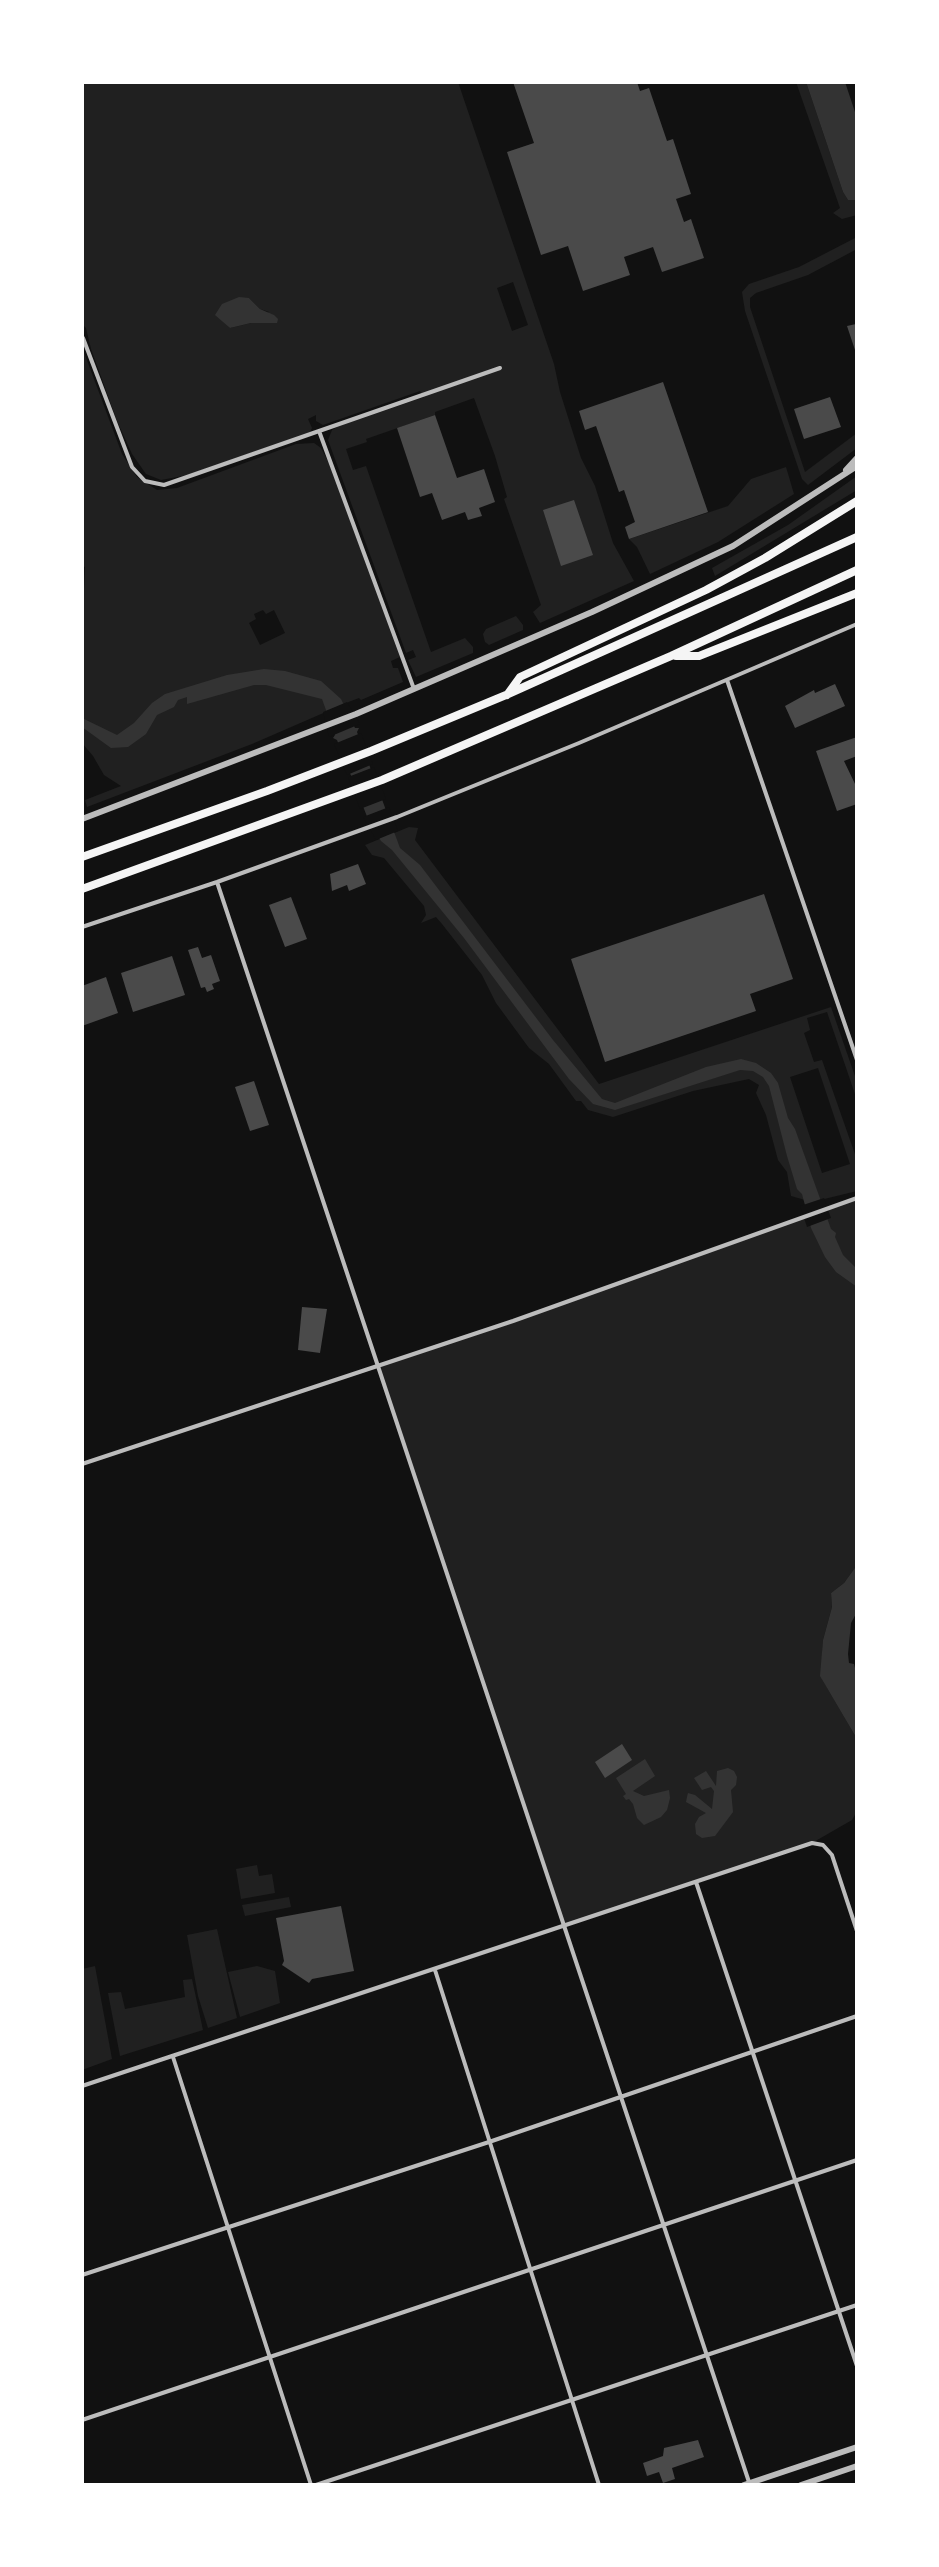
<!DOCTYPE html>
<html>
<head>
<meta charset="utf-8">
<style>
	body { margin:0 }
	#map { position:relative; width:939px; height:2567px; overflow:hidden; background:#111; font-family:"Archivo Narrow",sans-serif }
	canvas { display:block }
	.frame { position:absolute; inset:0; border:84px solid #fff; pointer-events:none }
</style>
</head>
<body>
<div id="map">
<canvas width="939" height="2567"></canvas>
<div class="frame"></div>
</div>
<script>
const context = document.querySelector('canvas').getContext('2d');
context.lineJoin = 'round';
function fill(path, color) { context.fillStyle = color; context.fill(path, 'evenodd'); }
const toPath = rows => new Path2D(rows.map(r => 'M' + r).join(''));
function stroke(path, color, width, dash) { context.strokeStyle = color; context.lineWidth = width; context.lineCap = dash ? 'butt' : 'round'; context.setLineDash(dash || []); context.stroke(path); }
fill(toPath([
	[82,82,458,82,554,364,560,392,581,458,595,486,613,543,634,581,540,623,533,612,541,605,504,499,507,497,495,456,474,398,435,412,435,415,366,439,367,442,346,449,353,470,366,466,431,652,465,638,473,647,473,653,416,677,408,660,416,657,413,650,406,653,328,440,332,430,337,427,424,397,420,391,323,425,316,421,316,415,308,419,312,428,310,432,188,475,161,480,146,474,132,454,117,421,91,349,86,328,82,324],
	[513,282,528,325,512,331,497,288],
	[249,298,260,309,269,312,251,323,230,328,224,321],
	[796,82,806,82,843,192,848,200,857,200,857,215,842,219,833,213,840,208],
	[857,237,857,249,808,275,756,293,750,298,750,307,805,472,857,433,857,448,808,485,802,479,745,311,742,292,749,284,799,267],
	[82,347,122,454,137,477,157,490,177,488,296,444,314,443,321,448,330,465,400,657,391,661,393,668,398,668,403,682,361,700,359,698,351,701,252,744,87,807,85,800,121,786,104,775,93,756,82,743,82,587,84,588,85,567,82,566],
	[263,610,266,614,274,610,285,633,260,645,249,623,256,619,254,614],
	[786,467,794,494,718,542,650,574,637,547,629,539,728,506,751,479],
	[857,476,857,490,715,576,712,568,788,525],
	[516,616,523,625,523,630,489,645,485,642,483,634,486,629],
	[409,827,418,828,415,840,599,1084,831,1007,857,1082,857,1100,827,1012,807,1018,810,1030,804,1033,814,1062,822,1060,857,1160,857,1191,812,1202,791,1196,787,1172,778,1160,766,1115,756,1093,759,1085,749,1079,693,1091,613,1117,588,1110,581,1101,576,1101,549,1064,529,1048,496,1003,482,975,442,924,436,917,421,923,426,915,424,906,384,858,372,855,365,845],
	[818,1068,850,1164,822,1173,790,1077],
	[857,1198,857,1565,844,1583,831,1593,832,1607,823,1640,822,1660,822,1679,857,1739,857,1811,852,1820,812,1843,563,1926,378,1365,513,1321],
	[257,1865,259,1876,272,1874,275,1893,241,1899,236,1869],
	[289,1897,291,1907,245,1916,242,1905],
	[217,1929,237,2018,208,2028,198,1996,187,1935],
	[95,1966,112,2059,82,2070,82,1969],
	[257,1966,275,1971,280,2003,240,2017,228,1972],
	[192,1979,203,2030,120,2056,108,1993,121,1992,125,2009,185,1997,183,1980]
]), '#202020');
fill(toPath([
	[806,82,845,82,857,118,857,200,848,200,843,192],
	[239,297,249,298,260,309,274,315,278,319,277,323,251,323,230,328,215,315,222,304],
	[264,669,285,671,321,681,341,699,355,728,359,728,357,732,400,848,420,865,553,1040,602,1099,615,1103,706,1067,741,1059,756,1063,771,1073,778,1083,788,1118,795,1129,831,1229,836,1233,835,1237,843,1255,857,1269,857,1287,836,1272,825,1257,811,1228,802,1194,797,1189,787,1156,769,1086,763,1077,753,1071,740,1070,615,1110,593,1104,569,1079,464,938,392,850,381,841,368,819,337,740,333,738,335,735,322,699,266,685,254,685,187,704,187,697,178,700,174,707,157,715,146,734,128,747,111,748,82,727,82,718,117,735,134,723,152,703,165,694,227,675],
	[857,1565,857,1612,851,1623,848,1654,849,1663,854,1664,857,1676,857,1739,820,1676,823,1640,832,1607,831,1593,844,1583],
	[645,1759,655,1776,633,1791,644,1796,669,1790,670,1798,667,1810,661,1817,644,1825,637,1818,633,1804,629,1799,626,1800,623,1796,626,1794,616,1778],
	[728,1768,734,1771,737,1777,736,1785,731,1790,733,1812,715,1836,702,1838,696,1834,695,1824,699,1817,706,1813,686,1802,687,1797,688,1793,695,1795,712,1809,714,1791,711,1787,702,1790,694,1778,706,1771,716,1786,717,1771]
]), '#333');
fill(toPath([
	[347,702,360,724,329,737,323,712],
	[361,733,373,764,347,775,334,744],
	[374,767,386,799,360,809,348,777],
	[389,807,398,831,376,840,363,817],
	[824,1198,831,1218,807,1227,800,1206]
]), '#111');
fill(toPath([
	[513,82,637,82,640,91,649,88,667,141,673,139,691,194,676,199,684,222,691,219,704,258,662,272,653,247,624,257,630,275,583,291,568,246,541,255,507,152,534,143],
	[856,324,857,325,856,353,847,326],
	[663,382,708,512,629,539,625,527,635,522,624,490,619,492,596,426,585,430,579,411],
	[830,397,841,427,804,439,794,409],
	[435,415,457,478,484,469,495,502,479,508,482,516,468,520,465,512,442,520,432,493,420,497,397,428],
	[574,500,593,555,561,566,543,510],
	[835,684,845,706,795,728,785,706,814,690,815,693],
	[857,737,857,756,844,761,856,786,857,804,837,811,816,751],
	[358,864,366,884,349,891,347,885,332,891,330,874],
	[764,894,793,979,750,994,756,1011,605,1062,571,959],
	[291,897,307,939,285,947,269,905],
	[198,947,202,958,211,955,220,981,212,984,214,989,207,992,205,987,201,988,188,950],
	[172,956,185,995,133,1012,121,973],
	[106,977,118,1013,82,1026,82,986],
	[254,1081,269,1125,250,1131,235,1087],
	[302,1307,327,1309,320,1353,298,1350],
	[622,1744,632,1760,605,1778,595,1762],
	[341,1906,354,1971,312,1979,309,1983,282,1965,284,1961,276,1918],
	[698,2440,704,2457,672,2468,675,2479,663,2483,659,2472,647,2476,643,2463,663,2456,664,2448]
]), '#4a4a4a');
stroke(toPath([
	[83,338,132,467,145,481,164,485,500,368],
	[319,431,414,689],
	[727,680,857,1060],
	[217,882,750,2485],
	[82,927,217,882,397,817,579,743,857,624],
	[82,1464,513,1321,857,1198],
	[696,1882,857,2366],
	[435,1970,599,2485],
	[173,2057,311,2485],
	[82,2086,812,1843,823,1845,832,1855,857,1931],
	[82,2275,489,2142,857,2016],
	[82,2420,857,2160],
	[316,2485,857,2305]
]), '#bcbcbc', 4);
stroke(toPath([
	[846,470,857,458],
	[82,819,356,714,592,612,733,546,857,466],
	[744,2485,857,2447],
	[801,2485,857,2466]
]), '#bcbcbc', 6);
stroke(toPath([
	[676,656,699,656,857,593],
	[507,695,520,677,706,590,765,558,857,501],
	[82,857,267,791,371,751,506,695,857,537],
	[82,889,382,780,671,656,857,570]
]), '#f5f5f5', 8);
</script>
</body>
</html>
